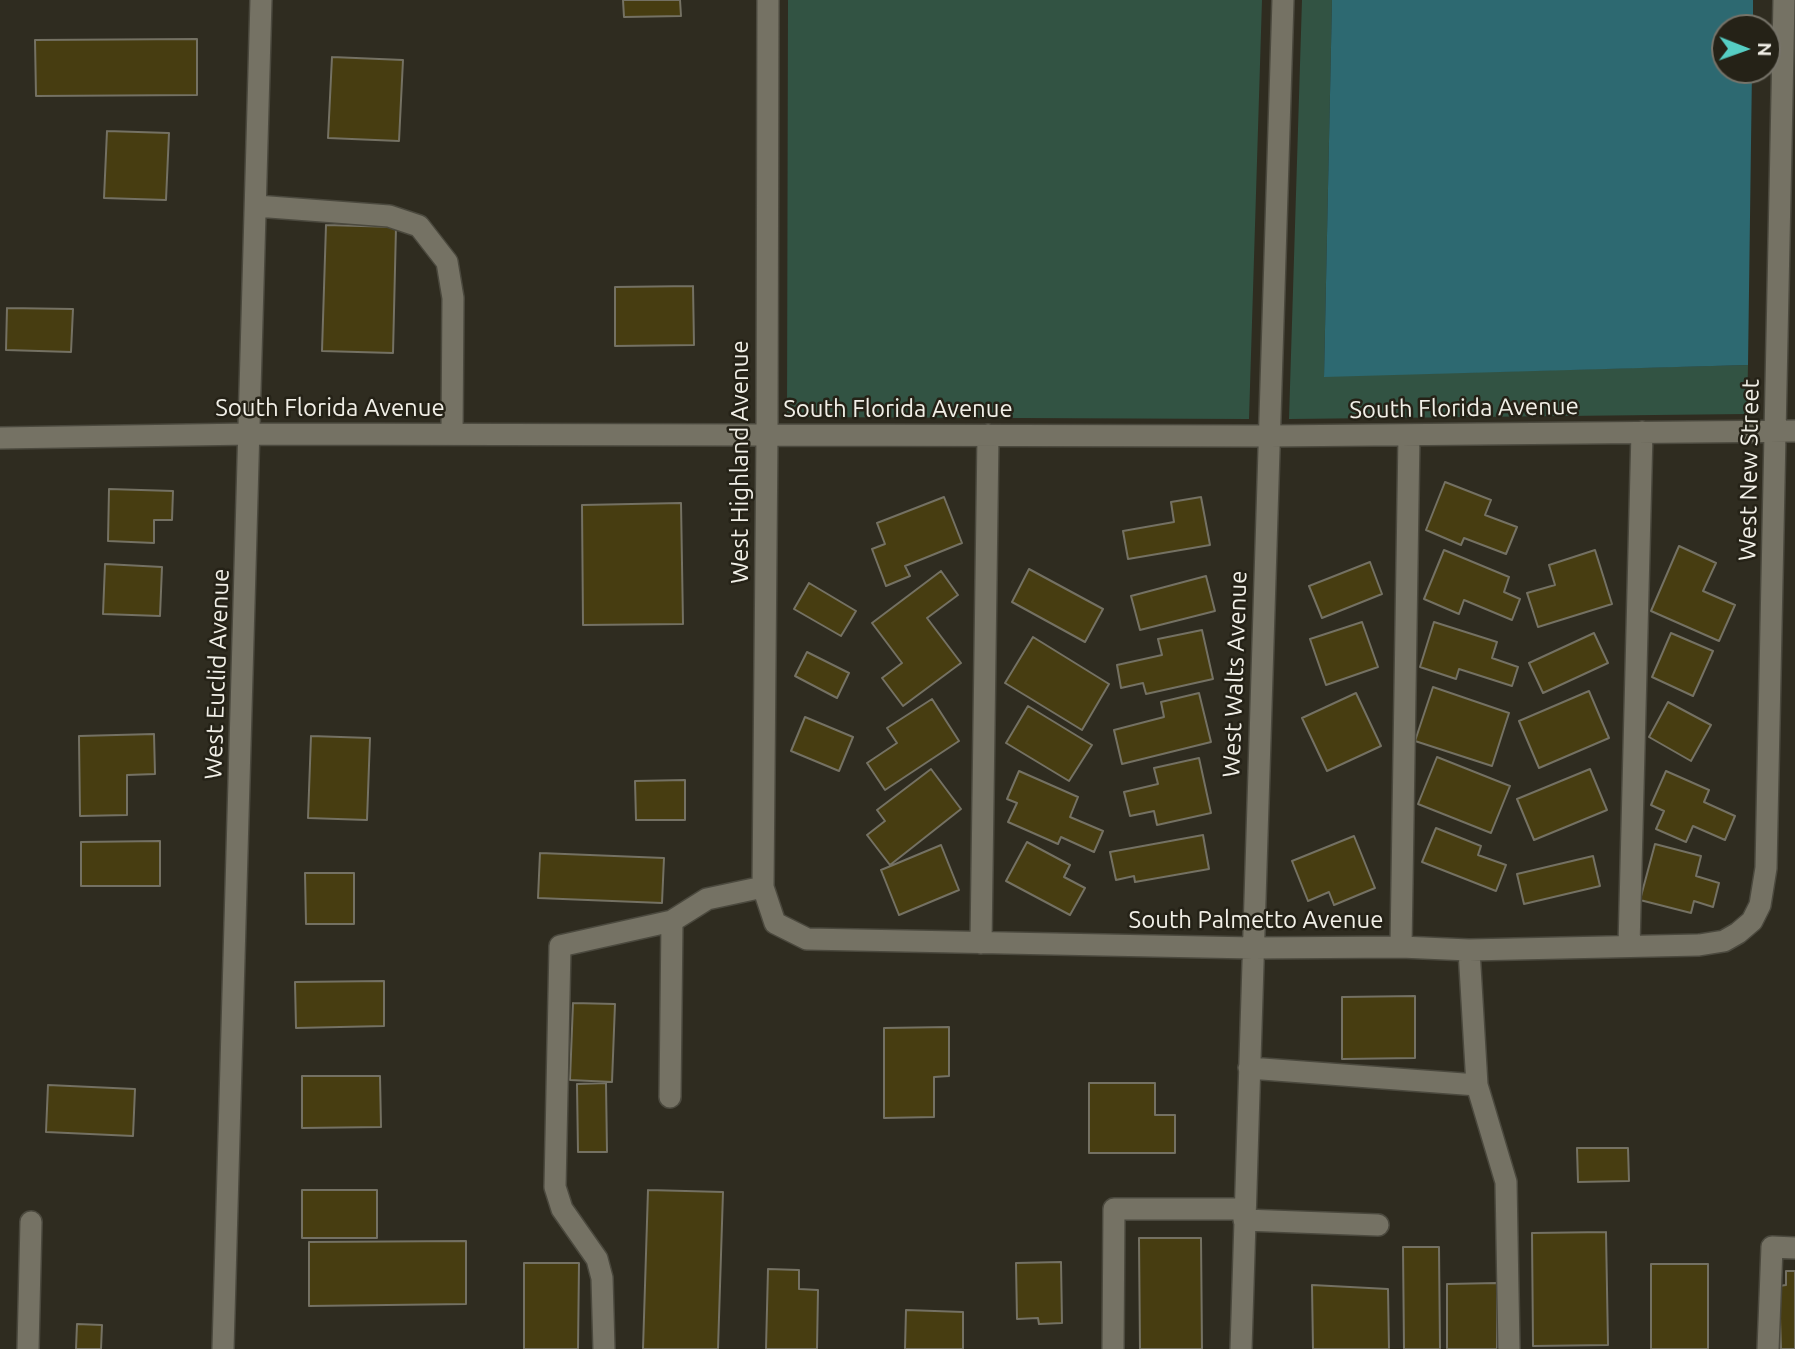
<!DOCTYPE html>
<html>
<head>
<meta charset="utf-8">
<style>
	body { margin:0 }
	#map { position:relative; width:1795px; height:1349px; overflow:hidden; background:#2f2c20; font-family:Ubuntu,sans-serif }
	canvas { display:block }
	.north { position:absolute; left:1711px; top:14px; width:70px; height:70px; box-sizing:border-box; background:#252217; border:2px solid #77746a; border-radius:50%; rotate:91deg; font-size:19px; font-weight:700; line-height:28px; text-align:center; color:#f1efe7 }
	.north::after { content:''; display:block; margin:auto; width:24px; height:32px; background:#56cec4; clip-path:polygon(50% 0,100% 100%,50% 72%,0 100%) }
</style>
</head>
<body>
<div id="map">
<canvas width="1795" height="1349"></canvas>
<div class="north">N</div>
</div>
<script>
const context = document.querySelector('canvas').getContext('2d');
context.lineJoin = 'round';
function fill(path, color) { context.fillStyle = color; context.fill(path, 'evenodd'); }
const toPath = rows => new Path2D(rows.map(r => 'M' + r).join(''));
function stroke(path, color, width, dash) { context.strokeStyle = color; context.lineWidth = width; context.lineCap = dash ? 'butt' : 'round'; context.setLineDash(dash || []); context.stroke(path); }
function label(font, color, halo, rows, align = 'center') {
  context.font = font + ' Ubuntu,sans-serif'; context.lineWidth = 5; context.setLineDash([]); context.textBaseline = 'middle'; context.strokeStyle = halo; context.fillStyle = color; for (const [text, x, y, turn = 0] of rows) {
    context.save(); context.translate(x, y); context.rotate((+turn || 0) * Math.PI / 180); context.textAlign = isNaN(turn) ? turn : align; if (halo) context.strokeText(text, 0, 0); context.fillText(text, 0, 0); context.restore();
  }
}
fill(toPath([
	[788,0,1262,0,1249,419,787,417],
	[1302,0,1332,0,1324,376,1748,365,1747,414,1289,419]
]), '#325343');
fill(toPath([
	[1332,0,1753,0,1753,28,1725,28,1725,70,1752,70,1748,365,1324,377]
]), '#2d6971');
const building = toPath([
	[623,0,680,0,681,16,624,17,623,0],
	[197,39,197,95,36,96,35,40,197,39],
	[332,57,403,60,399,141,328,138,332,57],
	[107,131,169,133,166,200,104,198,107,131],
	[326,225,396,227,393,353,322,351,326,225],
	[693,286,694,345,615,346,615,287,693,286],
	[7,308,73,309,71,352,6,350,7,308],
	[1445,482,1491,500,1485,515,1517,527,1506,554,1464,538,1461,545,1426,530,1445,482],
	[109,489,173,491,172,520,154,520,154,543,108,541,109,489],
	[944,497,962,543,905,566,910,576,886,586,872,549,885,544,877,523,944,497],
	[1201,497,1210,545,1128,559,1123,531,1174,522,1171,502,1201,497],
	[681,503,683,624,583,625,582,505,681,503],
	[1679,546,1716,563,1703,591,1735,605,1719,641,1651,611,1679,546],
	[1444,550,1509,577,1504,592,1520,599,1512,620,1464,600,1459,614,1424,599,1444,550],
	[1595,550,1612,604,1538,627,1527,593,1555,585,1549,565,1595,550],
	[1370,562,1382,594,1322,618,1309,586,1370,562],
	[105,564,162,567,160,616,103,614,105,564],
	[1029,569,1103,609,1085,642,1012,602,1029,569],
	[941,571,958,595,927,618,961,663,903,706,882,678,902,663,872,623,941,571],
	[1206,576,1215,611,1140,630,1131,596,1206,576],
	[809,583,856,611,841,636,794,609,809,583],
	[1362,622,1378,667,1326,685,1310,639,1362,622],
	[1434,622,1497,642,1492,658,1518,667,1512,686,1459,669,1456,679,1420,667,1434,622],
	[1202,630,1213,679,1146,694,1143,683,1121,688,1117,665,1162,655,1158,639,1202,630],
	[1594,633,1608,663,1543,693,1529,663,1594,633],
	[1671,633,1713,651,1693,696,1652,677,1671,633],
	[1033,637,1109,684,1082,730,1005,683,1033,637],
	[807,652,849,673,837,698,795,676,807,652],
	[1433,687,1509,713,1492,766,1415,741,1433,687],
	[1589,691,1609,738,1539,768,1519,721,1589,691],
	[1199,693,1211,742,1122,764,1114,730,1164,717,1161,702,1199,693],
	[1356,693,1381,746,1327,771,1302,718,1356,693],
	[932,699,959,741,885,790,867,763,897,743,887,728,932,699],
	[1668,702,1711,725,1691,761,1649,737,1668,702],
	[1028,706,1092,745,1069,781,1006,743,1028,706],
	[805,717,853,737,839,771,791,751,805,717],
	[154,734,155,774,127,775,127,815,80,816,79,736,154,734],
	[311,736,370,738,367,820,308,818,311,736],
	[1437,757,1510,786,1491,833,1418,804,1437,757],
	[1199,758,1211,813,1157,825,1154,811,1130,816,1124,792,1158,784,1154,768,1199,758],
	[931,769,961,809,890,865,867,835,885,821,877,810,931,769],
	[1590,769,1607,810,1534,840,1517,799,1590,769],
	[1019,771,1078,797,1070,817,1103,831,1094,852,1061,837,1058,844,1008,822,1017,803,1007,799,1019,771],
	[1666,771,1709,790,1704,802,1735,816,1725,840,1693,826,1686,842,1656,829,1664,811,1651,805,1666,771],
	[685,780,685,820,636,820,635,781,685,780],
	[1436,828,1481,846,1478,855,1506,865,1496,891,1422,862,1436,828],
	[1203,835,1209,869,1135,882,1134,876,1116,880,1110,852,1203,835],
	[1354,836,1375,888,1334,905,1329,892,1308,901,1292,861,1354,836],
	[160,841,160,886,81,886,81,842,160,841],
	[1027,842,1070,865,1064,877,1085,888,1070,915,1006,881,1027,842],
	[1655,844,1701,856,1696,876,1719,883,1713,907,1694,901,1691,913,1640,900,1655,844],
	[941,845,959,890,899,915,881,870,941,845],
	[540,853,664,858,662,903,538,898,540,853],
	[1593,856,1600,886,1524,904,1517,874,1593,856],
	[305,873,354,873,354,924,306,924,305,873],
	[384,981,384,1026,296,1028,295,982,384,981],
	[1415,996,1415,1058,1342,1059,1342,997,1415,996],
	[573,1003,615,1004,612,1082,570,1080,573,1003],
	[949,1027,949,1076,934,1077,934,1117,884,1118,884,1028,949,1027],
	[302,1076,380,1076,381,1127,302,1128,302,1076],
	[606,1083,607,1152,578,1152,577,1084,606,1083],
	[1089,1083,1155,1083,1155,1115,1175,1115,1175,1153,1089,1153,1089,1083],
	[48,1085,135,1089,133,1136,46,1132,48,1085],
	[1577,1148,1628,1148,1629,1181,1578,1182,1577,1148],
	[302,1190,377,1190,377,1238,302,1238,302,1190],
	[648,1190,723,1192,718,1349,643,1349,648,1190],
	[1606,1232,1608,1345,1533,1346,1532,1233,1606,1232],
	[1139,1238,1201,1238,1202,1349,1140,1349,1139,1238],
	[466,1241,466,1304,309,1306,309,1242,466,1241],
	[1403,1247,1439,1247,1440,1349,1404,1349,1403,1247],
	[1061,1262,1062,1323,1039,1324,1038,1318,1017,1319,1016,1263,1061,1262],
	[524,1263,579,1263,578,1349,524,1349,524,1263],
	[1651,1264,1708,1264,1708,1349,1651,1349,1651,1264],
	[768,1269,799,1270,799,1289,818,1290,817,1349,766,1349,768,1269],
	[1786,1271,1795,1271,1795,1349,1781,1349,1779,1286,1786,1285,1786,1271],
	[1497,1283,1497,1349,1447,1349,1447,1284,1497,1283],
	[1312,1285,1388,1289,1389,1349,1313,1349,1312,1285],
	[906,1310,963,1312,963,1349,905,1349,906,1310],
	[77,1324,102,1325,101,1349,76,1349,77,1324]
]);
fill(building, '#473d11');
stroke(building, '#747163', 2);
const minor = toPath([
	[768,0,767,435,763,887,775,923,807,939,1253,948,1401,947,1469,950,1699,945,1724,941,1738,933,1752,921,1760,905,1766,868,1784,0],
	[256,206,389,216,419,226,447,262,453,298,452,434],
	[0,438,250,434,1269,436,1795,431],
	[981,943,988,435],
	[1629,946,1642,432],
	[1401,947,1409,435],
	[1469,950,1477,1085],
	[1249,1068,1477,1085,1506,1182,1509,1349],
	[670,1097,672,921],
	[1244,1220,1378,1225],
	[28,1349,31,1222],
	[223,1349,261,0],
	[604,1349,602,1278,597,1259,562,1209,555,1187,560,946,672,921,707,899,763,887],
	[1113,1349,1114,1209,1245,1209],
	[1241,1349,1283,0],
	[1768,1349,1772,1247,1795,1248]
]);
stroke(minor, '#4b493e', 24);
stroke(minor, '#757264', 21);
label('24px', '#f1efe7', '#252217', [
	["South Florida Avenue",330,408],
	["South Florida Avenue",1464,408,-1],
	["South Florida Avenue",898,409],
	["West Highland Avenue",740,462,-90],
	["West New Street",1749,470,-89],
	["West Euclid Avenue",217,674,-88],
	["West Walts Avenue",1235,674,-88],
	["South Palmetto Avenue",1256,920]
]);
</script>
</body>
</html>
